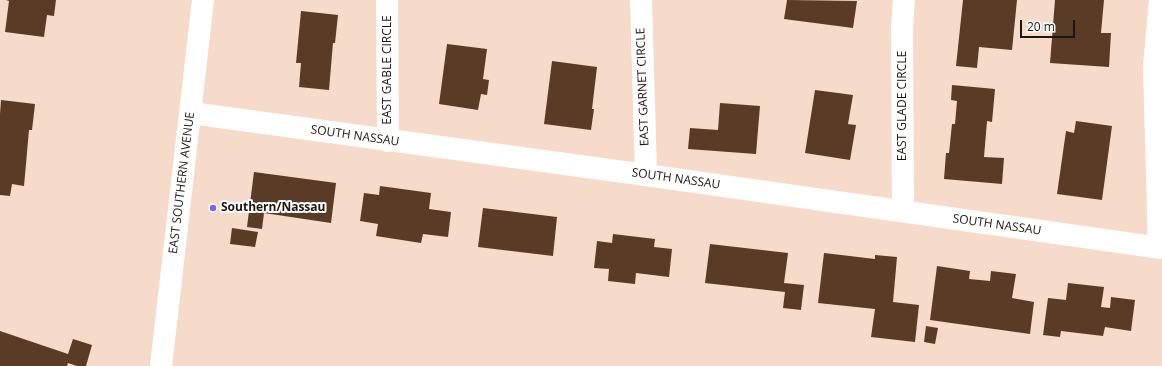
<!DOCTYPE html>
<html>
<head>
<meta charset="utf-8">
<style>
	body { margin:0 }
	#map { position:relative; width:1162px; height:366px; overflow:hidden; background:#f6dbca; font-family:"Open Sans",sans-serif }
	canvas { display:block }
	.scale { position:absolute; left:1020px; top:20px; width:55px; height:18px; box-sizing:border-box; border:2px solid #1d150f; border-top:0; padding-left:5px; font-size:12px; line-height:14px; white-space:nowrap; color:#1d150f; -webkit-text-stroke:3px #fff; paint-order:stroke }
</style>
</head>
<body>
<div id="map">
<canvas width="1162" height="366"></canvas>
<div class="scale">20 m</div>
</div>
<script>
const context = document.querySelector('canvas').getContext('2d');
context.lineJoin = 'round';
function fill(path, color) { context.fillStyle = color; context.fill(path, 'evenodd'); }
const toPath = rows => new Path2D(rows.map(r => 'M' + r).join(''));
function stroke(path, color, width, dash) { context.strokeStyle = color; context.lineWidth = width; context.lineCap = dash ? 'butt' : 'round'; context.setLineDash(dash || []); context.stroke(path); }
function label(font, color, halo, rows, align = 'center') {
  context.font = font + ' "Open Sans",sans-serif'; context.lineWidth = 4; context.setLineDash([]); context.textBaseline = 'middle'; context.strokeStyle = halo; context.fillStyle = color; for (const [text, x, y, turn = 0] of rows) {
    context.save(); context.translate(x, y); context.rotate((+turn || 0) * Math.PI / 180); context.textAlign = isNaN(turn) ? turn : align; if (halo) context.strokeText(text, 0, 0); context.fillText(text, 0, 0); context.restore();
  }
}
fill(toPath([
	[6,0,56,0,54,16,47,15,44,37,5,32,9,1],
	[787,0,857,1,853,28,784,19],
	[963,0,1017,0,1012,50,979,47,977,68,956,66],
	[1055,0,1104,0,1101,33,1111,33,1109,67,1050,63],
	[301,11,338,15,335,43,333,43,329,90,299,87,301,63,296,63],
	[447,44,487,49,483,79,489,80,487,95,481,94,478,110,439,104],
	[552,61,597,67,592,109,594,109,591,130,544,124],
	[952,85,995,89,992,122,987,121,984,157,1004,158,1002,184,944,179,946,153,949,153,952,124,955,124,957,101,951,100],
	[815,90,853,95,848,124,856,125,850,160,805,153],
	[1,100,35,104,32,130,29,130,24,186,12,184,10,196,0,195,0,114],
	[720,103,760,106,756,154,688,149,690,128,718,130],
	[1076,121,1112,126,1102,200,1057,194,1066,131,1074,133],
	[254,172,336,183,331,223,264,213,262,229,247,227],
	[380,186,431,193,429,209,451,212,448,237,423,234,421,243,376,236,378,224,360,221,364,193,379,195],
	[483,208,557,217,553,256,478,247],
	[232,228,258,232,255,247,230,244],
	[613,234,655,239,654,247,672,249,669,277,636,273,635,284,608,281,609,269,594,268,597,241,612,243],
	[710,244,788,253,784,283,804,285,801,310,783,308,785,292,705,283],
	[824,253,875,259,875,255,897,257,893,302,919,305,915,342,871,337,875,309,818,303],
	[937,266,970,271,969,279,990,281,991,271,1016,274,1012,298,1034,302,1030,334,930,320],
	[1068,283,1104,287,1101,307,1110,308,1111,297,1135,300,1131,331,1105,327,1103,336,1061,331,1060,337,1043,335,1048,298,1066,300],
	[926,326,938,328,935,344,924,342],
	[0,331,68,354,73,339,92,345,86,366,77,366,68,363,67,366,0,366]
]), '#593b26');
stroke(toPath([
	[387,0,388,141],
	[641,0,646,175],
	[191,113,646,175,1162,248],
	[903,211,902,27,904,0],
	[1159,248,1154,66,1160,0]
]), '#fff', 22);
stroke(toPath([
	[161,366,203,0]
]), '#fff', 22);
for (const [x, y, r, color] of [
	[213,208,4,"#7e65e0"]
]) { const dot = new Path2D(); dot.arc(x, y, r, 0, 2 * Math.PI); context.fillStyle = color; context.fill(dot); stroke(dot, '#fff', 1.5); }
label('12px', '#1d150f', '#fff', [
	["EAST GABLE CIRCLE",388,70,-90],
	["EAST GARNET CIRCLE",643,87,-92],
	["EAST GLADE CIRCLE",903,106,-90],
	["SOUTH NASSAU",355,136,8],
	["SOUTH NASSAU",676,179,8],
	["EAST SOUTHERN AVENUE",182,183,-83],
	["SOUTH NASSAU",997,225,8]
]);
label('bold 12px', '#1d150f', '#fff', [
	["Southern/Nassau",221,208]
], 'left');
</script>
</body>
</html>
